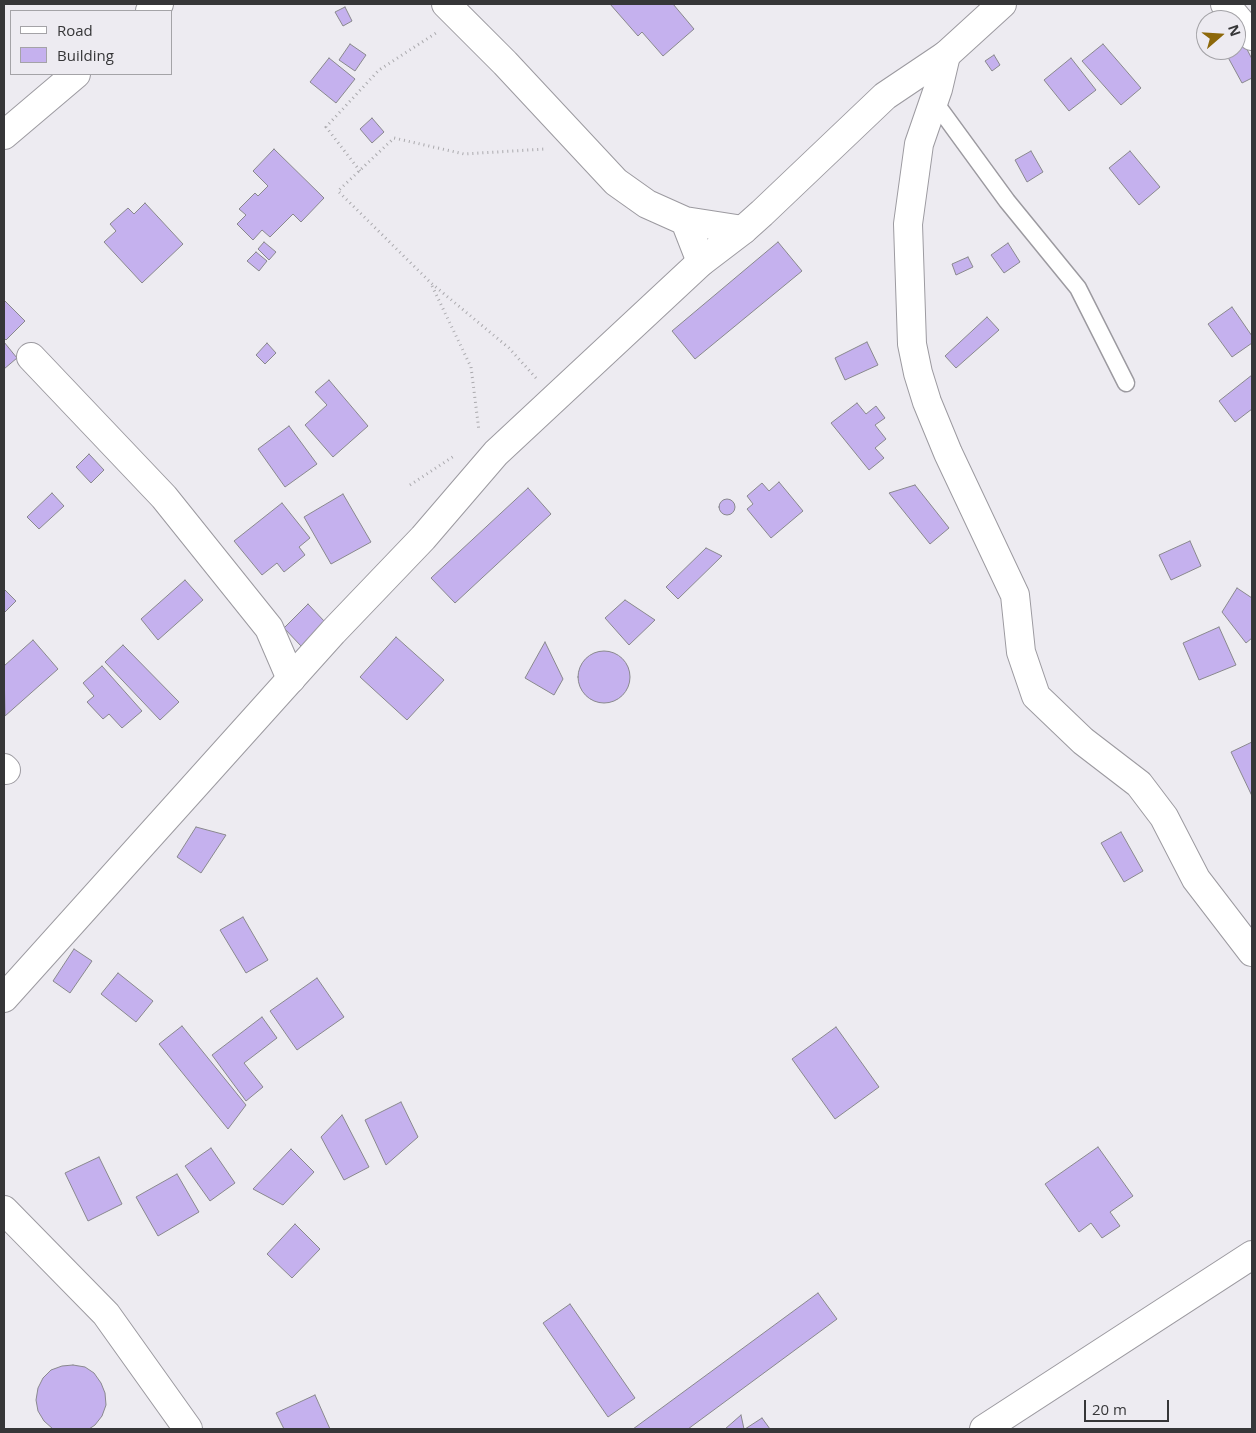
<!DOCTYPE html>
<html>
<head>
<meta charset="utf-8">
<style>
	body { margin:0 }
	#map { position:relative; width:1256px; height:1433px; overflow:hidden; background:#edebf1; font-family:"Open Sans",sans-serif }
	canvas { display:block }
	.frame { position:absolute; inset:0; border:5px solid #363638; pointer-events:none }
	.legend { position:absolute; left:10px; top:10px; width:162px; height:65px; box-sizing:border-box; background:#edebf1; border:1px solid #a4a3a7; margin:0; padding:6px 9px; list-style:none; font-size:15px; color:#363638 }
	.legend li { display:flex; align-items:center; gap:10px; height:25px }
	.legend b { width:25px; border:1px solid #a4a3a7 }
	.north { position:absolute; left:1196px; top:10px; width:50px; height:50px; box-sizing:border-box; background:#edebf1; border:1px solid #a4a3a7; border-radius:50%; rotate:71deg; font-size:14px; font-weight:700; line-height:20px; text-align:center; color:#363638 }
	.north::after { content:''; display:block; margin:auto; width:18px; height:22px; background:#8d680a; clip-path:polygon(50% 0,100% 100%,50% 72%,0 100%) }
	.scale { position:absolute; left:1084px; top:1400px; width:85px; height:22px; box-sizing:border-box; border:2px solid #363638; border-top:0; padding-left:6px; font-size:15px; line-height:18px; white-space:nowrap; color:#363638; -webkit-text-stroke:4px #edebf1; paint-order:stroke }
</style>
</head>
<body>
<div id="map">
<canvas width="1256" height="1433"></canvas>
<div class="frame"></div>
<ul class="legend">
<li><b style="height:6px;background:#fff"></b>Road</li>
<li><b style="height:14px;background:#c5b1ee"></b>Building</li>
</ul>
<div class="north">N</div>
<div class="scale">20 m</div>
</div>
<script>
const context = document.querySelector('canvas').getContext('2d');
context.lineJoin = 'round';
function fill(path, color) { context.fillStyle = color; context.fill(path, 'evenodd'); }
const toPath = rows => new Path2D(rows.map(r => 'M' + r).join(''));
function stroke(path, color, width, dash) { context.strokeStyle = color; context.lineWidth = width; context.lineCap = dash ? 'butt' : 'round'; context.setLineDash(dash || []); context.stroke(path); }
const building = toPath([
	[610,4,673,4,694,29,663,56,642,32,638,36,610,4],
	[345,7,352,21,343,26,335,12,345,7],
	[1238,32,1252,59,1252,78,1242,83,1224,50,1236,50,1236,33,1238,32],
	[350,44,366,55,355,71,339,60,350,44],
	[1103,44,1141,88,1121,105,1082,61,1103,44],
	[994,55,1000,65,992,71,985,61,994,55],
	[329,58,355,79,336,103,310,82,329,58],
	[1071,58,1096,90,1069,111,1044,80,1071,58],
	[372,118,384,132,372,143,360,129,372,118],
	[274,149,324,198,301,222,293,214,270,237,262,230,253,240,237,224,246,215,239,209,255,193,258,196,268,186,253,171,274,149],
	[1031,151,1043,172,1027,182,1015,160,1031,151],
	[1130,151,1160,187,1139,205,1109,168,1130,151],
	[145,203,183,244,142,283,104,242,116,231,110,224,128,208,134,214,145,203],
	[264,242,276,252,269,260,258,249,264,242],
	[778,242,802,271,695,359,672,331,778,242],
	[1008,243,1020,262,1004,273,991,255,1008,243],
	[256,252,267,261,259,271,247,261,256,252],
	[968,257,973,267,956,275,952,264,968,257],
	[4,300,25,321,6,340,4,338,4,300],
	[1232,307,1252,336,1252,343,1232,357,1208,324,1232,307],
	[987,317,999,330,956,368,945,356,987,317],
	[4,342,17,358,4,369,4,342],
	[867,342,878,365,845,380,835,358,867,342],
	[267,343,276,353,265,364,256,355,267,343],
	[1252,375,1252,409,1235,422,1219,401,1252,375],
	[329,380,368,426,333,457,305,425,327,405,315,392,329,380],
	[857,403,866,414,876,406,885,418,875,425,886,439,875,448,884,458,869,470,831,423,857,403],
	[289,426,317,464,285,487,258,449,289,426],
	[89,454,104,470,91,483,76,467,89,454],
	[779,482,803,511,771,538,747,509,753,504,747,496,762,483,769,491,779,482],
	[915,485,949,528,930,544,889,493,915,485],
	[528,488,551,514,455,603,431,578,528,488],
	[52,493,64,506,39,529,27,517,52,493],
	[343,494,371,542,331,564,304,517,343,494],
	'719 507a8 8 0 1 1 16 0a8 8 0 1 1-16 0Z',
	[282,503,310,538,299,547,305,555,284,572,277,563,262,575,234,541,282,503],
	[1190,541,1201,566,1171,580,1159,555,1190,541],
	[706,548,722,556,678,599,666,587,706,548],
	[185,580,203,600,158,640,141,619,185,580],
	[1237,588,1252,598,1252,638,1246,643,1222,612,1237,588],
	[4,589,16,601,4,613,4,589],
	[625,600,655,620,629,645,605,618,625,600],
	[308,604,325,622,301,646,284,628,308,604],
	[1219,627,1236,665,1199,680,1183,643,1219,627],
	[396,637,444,680,407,720,360,677,396,637],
	[33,640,58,669,5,716,4,666,33,640],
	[545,642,563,679,554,695,525,678,545,642],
	[123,645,179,702,160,720,105,662,123,645],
	'578 677a26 26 0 1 1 52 0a26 26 0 1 1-52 0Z',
	[102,666,142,711,122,728,109,714,103,719,87,702,94,696,83,683,102,666],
	[1252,742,1252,796,1231,752,1252,742],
	[196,827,226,835,201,873,177,857,196,827],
	[1121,832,1143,871,1124,882,1101,843,1121,832],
	[243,917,268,960,246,973,220,930,243,917],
	[74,949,92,961,70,993,53,981,74,949],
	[118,973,153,1001,136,1022,101,994,118,973],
	[317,978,344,1017,297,1050,270,1011,317,978],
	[262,1017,277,1038,244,1063,263,1087,246,1101,212,1055,262,1017],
	[182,1026,246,1105,228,1129,159,1044,182,1026],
	[836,1027,879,1087,835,1119,792,1059,836,1027],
	[401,1102,418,1137,386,1165,365,1120,401,1102],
	[342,1115,369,1167,344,1180,321,1137,342,1115],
	[1098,1147,1133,1196,1110,1212,1120,1226,1102,1238,1091,1223,1079,1232,1045,1184,1098,1147],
	[211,1148,235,1183,210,1201,185,1166,211,1148],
	[291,1149,314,1172,283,1205,253,1189,291,1149],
	[99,1157,122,1204,88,1221,65,1173,99,1157],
	[177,1174,199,1212,158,1236,136,1197,177,1174],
	[295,1224,320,1249,292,1278,267,1254,295,1224],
	[818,1293,837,1319,688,1429,633,1429,818,1293],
	[570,1304,635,1398,608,1417,543,1323,570,1304],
	[73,1365,85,1367,94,1373,101,1383,105,1393,106,1405,102,1416,95,1425,89,1429,53,1429,44,1421,38,1411,36,1400,38,1388,43,1378,51,1370,62,1366,73,1365],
	[315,1395,330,1429,284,1429,276,1413,315,1395],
	[741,1415,744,1429,725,1429,741,1415],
	[762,1418,770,1429,745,1429,762,1418]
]);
fill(building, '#c5b1ee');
stroke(building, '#89888d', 1);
const service = toPath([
	[934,101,1007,201,1078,288,1126,383]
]);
const minor = toPath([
	[446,4,505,63,616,182,647,204,685,221,743,230],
	[1225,4,1252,36],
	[150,11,159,4],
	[946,55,938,89,919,144,908,224,912,344,918,373,927,402,948,453,1015,595,1021,652,1036,696,1083,741,1139,784,1164,817,1196,879,1252,952],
	[4,135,76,74],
	[685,221,701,262],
	[31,357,164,497,269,628,291,679],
	[4,768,6,770],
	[4,1210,106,1314,188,1429],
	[984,1429,1252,1255]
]);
const tertiary = toPath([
	[4,998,333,632,423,538,496,453,701,262,743,230,762,213,885,96,946,55,1002,4]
]);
stroke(service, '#9c9aa0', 19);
stroke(minor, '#9c9aa0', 30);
stroke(tertiary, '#9c9aa0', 30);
stroke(toPath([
	[360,171,326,127,379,70,436,33],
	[432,286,471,367,479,431],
	[536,378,509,348,431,283,338,191,394,138,464,154,545,149],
	[410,485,454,456]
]), '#aaa9ad', 3, [1, 4]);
stroke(service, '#fff', 16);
stroke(minor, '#fff', 28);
stroke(tertiary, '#fff', 28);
</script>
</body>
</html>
